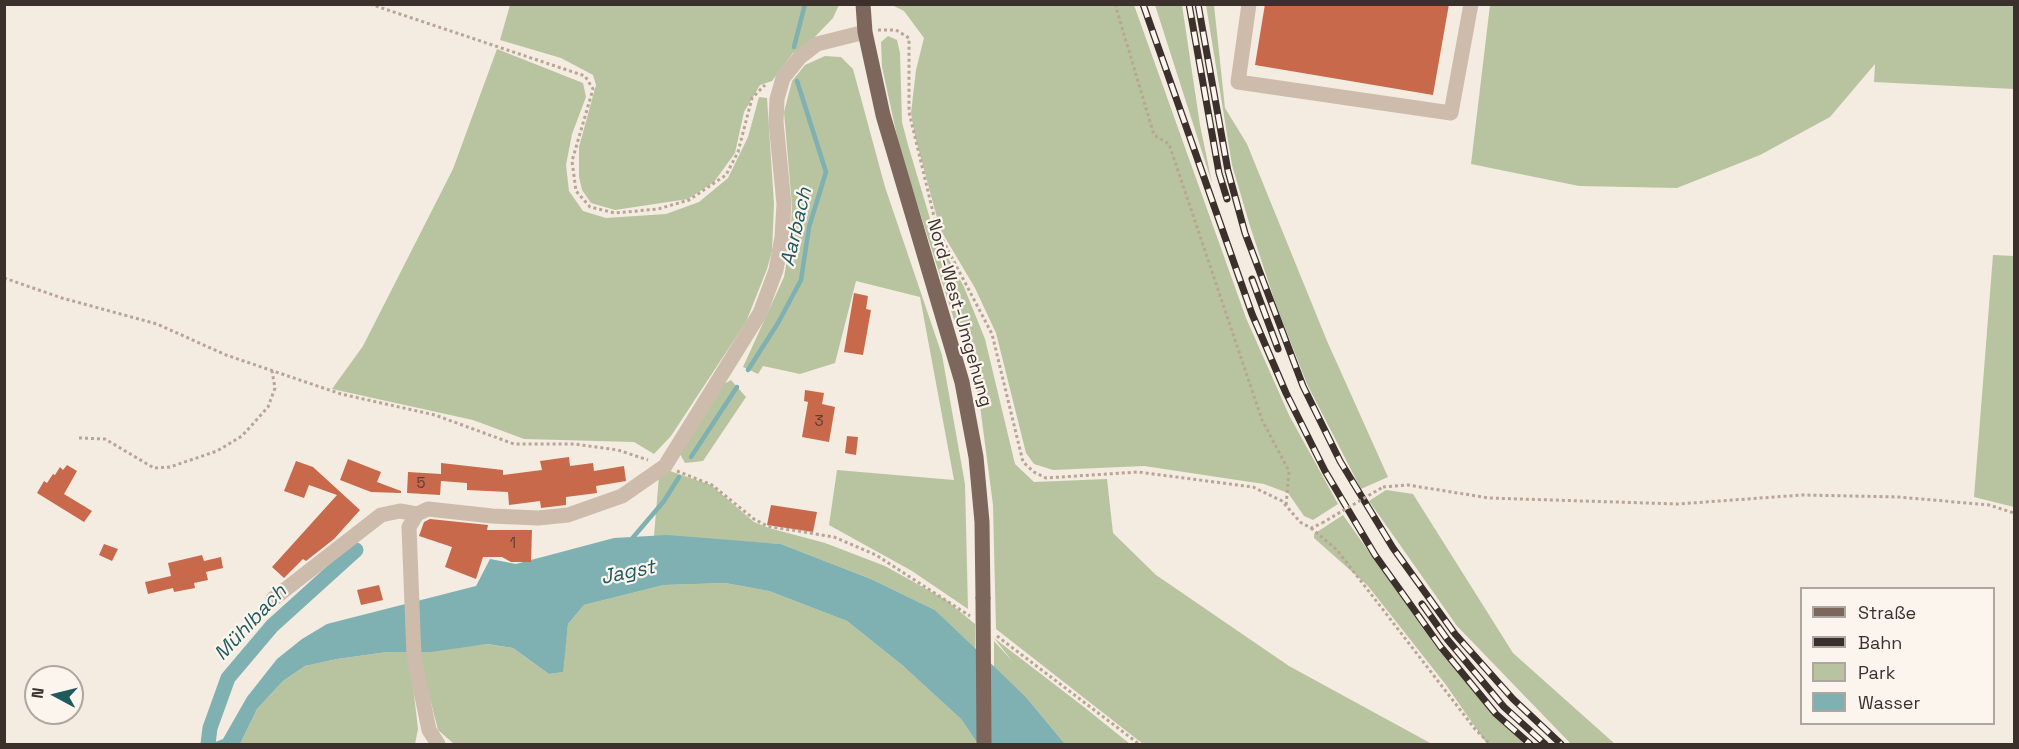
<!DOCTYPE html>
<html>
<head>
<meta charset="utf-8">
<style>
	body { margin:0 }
	#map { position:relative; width:2019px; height:749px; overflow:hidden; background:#f4ebe1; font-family:"Space Grotesk",sans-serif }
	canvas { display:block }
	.frame { position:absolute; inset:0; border:6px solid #3b302b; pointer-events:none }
	.legend { position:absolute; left:1800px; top:587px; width:195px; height:138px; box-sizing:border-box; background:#fbf5ee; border:2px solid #aea6a0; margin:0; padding:8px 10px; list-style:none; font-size:18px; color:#3b302b }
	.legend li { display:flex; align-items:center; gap:12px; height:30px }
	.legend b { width:30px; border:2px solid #aea6a0 }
	.north { position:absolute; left:24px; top:665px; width:60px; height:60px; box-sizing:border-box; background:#fbf5ee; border:2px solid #aea6a0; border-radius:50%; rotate:277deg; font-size:16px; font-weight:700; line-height:24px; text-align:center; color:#3b302b }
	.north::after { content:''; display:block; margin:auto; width:21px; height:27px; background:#1f5a5e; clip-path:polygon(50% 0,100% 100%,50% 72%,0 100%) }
</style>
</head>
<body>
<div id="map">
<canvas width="2019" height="749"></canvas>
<div class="frame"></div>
<ul class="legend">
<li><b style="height:8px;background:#7d675c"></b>Straße</li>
<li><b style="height:8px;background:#3b302b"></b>Bahn</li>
<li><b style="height:16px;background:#b8c4a0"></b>Park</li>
<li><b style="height:16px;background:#7fb0b2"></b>Wasser</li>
</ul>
<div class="north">N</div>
</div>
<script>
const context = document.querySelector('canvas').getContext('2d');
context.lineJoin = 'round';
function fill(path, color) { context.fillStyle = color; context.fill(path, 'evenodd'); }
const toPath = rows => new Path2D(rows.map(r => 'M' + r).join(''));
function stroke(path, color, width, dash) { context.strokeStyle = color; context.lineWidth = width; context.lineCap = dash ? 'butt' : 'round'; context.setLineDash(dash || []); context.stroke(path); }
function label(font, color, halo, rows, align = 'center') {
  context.font = font + ' "Space Grotesk",sans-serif'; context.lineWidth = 4.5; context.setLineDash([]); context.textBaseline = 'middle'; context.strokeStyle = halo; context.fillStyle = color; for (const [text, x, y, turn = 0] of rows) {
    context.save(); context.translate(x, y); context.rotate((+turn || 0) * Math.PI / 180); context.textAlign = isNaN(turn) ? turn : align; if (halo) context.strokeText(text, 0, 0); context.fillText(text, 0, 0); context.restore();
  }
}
fill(toPath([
	[510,5,839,5,833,18,808,44,793,53,772,81,760,85,744,112,735,153,714,182,688,199,615,210,591,203,582,190,579,177,579,147,596,85,593,75,561,58,500,40],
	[892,5,1134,5,1246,318,1289,415,1338,504,1313,520,1304,516,1288,493,1264,484,1144,466,1053,470,1034,464,1026,453,996,333,975,288,940,229,915,136,911,113,916,70,924,38,904,11],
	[1155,5,1182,5,1200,125,1212,183],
	[1206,5,1214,5,1225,108,1247,144,1327,341,1388,477,1361,489,1307,384,1276,305,1250,226,1232,165],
	[1490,5,2014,5,2014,89,1874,82,1875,64,1830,117,1760,155,1677,188,1579,186,1471,164],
	[888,36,897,40,900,53,902,122,908,145,934,232,964,287,985,339,1015,464,1034,482,1107,479,1113,533,1156,575,1289,666,1432,744,1143,744,996,629,993,505,979,398,900,150,882,67,881,42],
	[497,49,583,83,586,97,572,134,566,165,569,191,583,211,606,218,666,214,699,202,728,178,748,137,759,97,767,98,774,204,772,251,767,269,746,322,671,436,654,454,634,442,524,439,473,420,332,389,363,346,453,169],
	[825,56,841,57,853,69,885,187,942,355,965,484,968,609,912,571,829,525,837,470,954,480,920,297,856,281,835,363,800,374,763,366,758,374,743,367,784,277,790,243,792,206,784,112,792,81,805,65],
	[1993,255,2014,256,2014,507,1974,497],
	[731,380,746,397,703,461,685,463,680,454,724,384],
	[667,470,711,485,754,522,769,528,825,543,885,566,946,600,975,624,975,649,935,610,871,579,781,544,654,536,659,476],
	[1386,490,1413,494,1513,653,1615,744,1571,744,1457,626,1369,501],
	[1343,515,1436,647,1492,714,1526,744,1487,744,1446,685,1368,586,1314,538,1314,534],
	[725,583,769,591,847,621,902,665,961,719,978,744,454,744,438,730,418,652,486,644,513,648,549,674,562,672,568,624,584,605,664,585],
	[994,638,1084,707,1130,744,1065,744,1026,697,994,667,994,641,1013,662],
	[387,652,409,652,418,729,415,744,240,744,257,709,283,681,305,666,337,659]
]), '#b8c4a0');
fill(toPath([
	[667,535,781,544,871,579,935,610,1026,697,1065,744,978,744,961,719,902,665,847,621,769,591,725,583,664,585,584,605,568,624,563,672,549,674,513,648,487,644,431,652,387,652,337,659,305,666,283,681,257,709,240,744,210,744,223,739,247,697,277,659,302,639,327,624,476,586,490,559,516,564,614,538]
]), '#7fb0b2');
stroke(toPath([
	[794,47,805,4],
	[748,370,778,323,801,280,809,227,826,172,797,81],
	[691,457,737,387],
	[630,541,664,501,679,477]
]), '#7fb0b2', 4.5);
stroke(toPath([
	[208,744,210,728,228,678,272,626,356,550]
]), '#7fb0b2', 15);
fill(toPath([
	[1265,4,1449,4,1433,95,1255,65],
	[854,293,868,296,866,309,871,310,863,355,844,352],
	[805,390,824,393,822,404,835,407,829,442,802,437,808,402,804,401],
	[847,436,858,437,856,455,845,453],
	[569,457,570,466,593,463,594,471,624,466,626,481,596,486,597,493,566,497,566,505,541,508,540,501,509,505,508,492,467,490,467,483,441,481,440,495,407,493,408,472,441,474,441,463,503,470,503,475,542,470,540,461],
	[348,459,381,472,377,482,401,491,401,493,371,492,340,480],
	[296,461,313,467,360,510,334,539,306,561,303,559,284,578,272,567,337,495,309,485,304,498,284,491],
	[67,465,77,471,64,494,92,511,84,522,37,493,44,481,47,483,53,474,55,475,60,467,63,470],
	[771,505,817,512,813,532,767,525],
	[430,519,488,525,487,530,532,530,531,562,511,562,502,557,483,557,476,579,445,567,452,547,419,536,424,522],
	[104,544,118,549,112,561,99,555],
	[202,555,204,561,221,557,223,568,206,572,208,580,194,583,195,588,174,592,173,588,148,594,145,582,171,576,168,563],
	[379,585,383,600,361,605,357,590]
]), '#c8694b');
stroke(toPath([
	[370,4,585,76,593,89,572,161,576,191,590,207,615,213,658,209,689,200,726,175,738,152,752,98,765,85],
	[1115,4,1154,135,1169,144,1262,420,1289,471,1286,506],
	[878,30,896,30,909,38,909,112,937,229,992,334,1023,462,1034,472,1046,478,1138,472,1253,487,1282,501,1300,522,1311,528,1322,523],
	[4,278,62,298,157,324,226,355,341,394,435,415,514,444,574,444,618,450,648,460],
	[79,438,105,439,154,468,170,467,217,451,242,436,268,407,275,388,272,371],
	[677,471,712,485,754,519,767,526,834,537,876,555,970,616],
	[1383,487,1408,485,1489,498,1678,504,1802,495,1899,497,1989,505,2014,513],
	[1311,528,1337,550,1475,729,1490,744],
	[997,636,1139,744]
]), '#b9a596', 3, [3, 3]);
stroke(toPath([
	[1249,4,1238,82,1451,113,1471,4],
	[273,599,381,515,400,511,417,514],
	[438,744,429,730,414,657,409,527,417,514,428,509,492,516,538,518,568,515,622,496,665,466,760,313,776,270,782,237,784,204,776,122,777,99,783,78,800,57,817,44,865,32]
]), '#cdbbac', 15);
stroke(toPath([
	[863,4,865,32,883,115,962,382,976,457,982,522,983,598]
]), '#7d675c', 15);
const rail = toPath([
	[1143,4,1252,314,1286,393,1325,471,1375,555,1440,646,1496,714,1530,744],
	[1189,4,1219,173,1227,199],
	[1198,4,1228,171,1245,233,1303,386,1340,461,1393,548,1455,634,1513,699,1561,744],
	[1252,279,1278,349],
	[1422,604,1447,639,1504,707,1545,744]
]);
stroke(rail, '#3b302b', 7);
stroke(rail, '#fbf5ee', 4.5, [14]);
stroke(toPath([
	[1322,523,1383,487]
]), '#b9a596', 3, [3, 3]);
stroke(toPath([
	[983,598,984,744]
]), '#7d675c', 15);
label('15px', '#5e3e33', null, [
	["3",819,422],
	["5",421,484],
	["1",513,544]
]);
label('18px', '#3b302b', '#fbf5ee', [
	["Nord-West-Umgehung",959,313,74]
]);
label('italic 20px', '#1f5a5e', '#fbf5ee', [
	["Aarbach",797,227,-77],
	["Jagst",628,573,-12],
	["Mühlbach",251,623,-47]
]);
</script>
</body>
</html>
